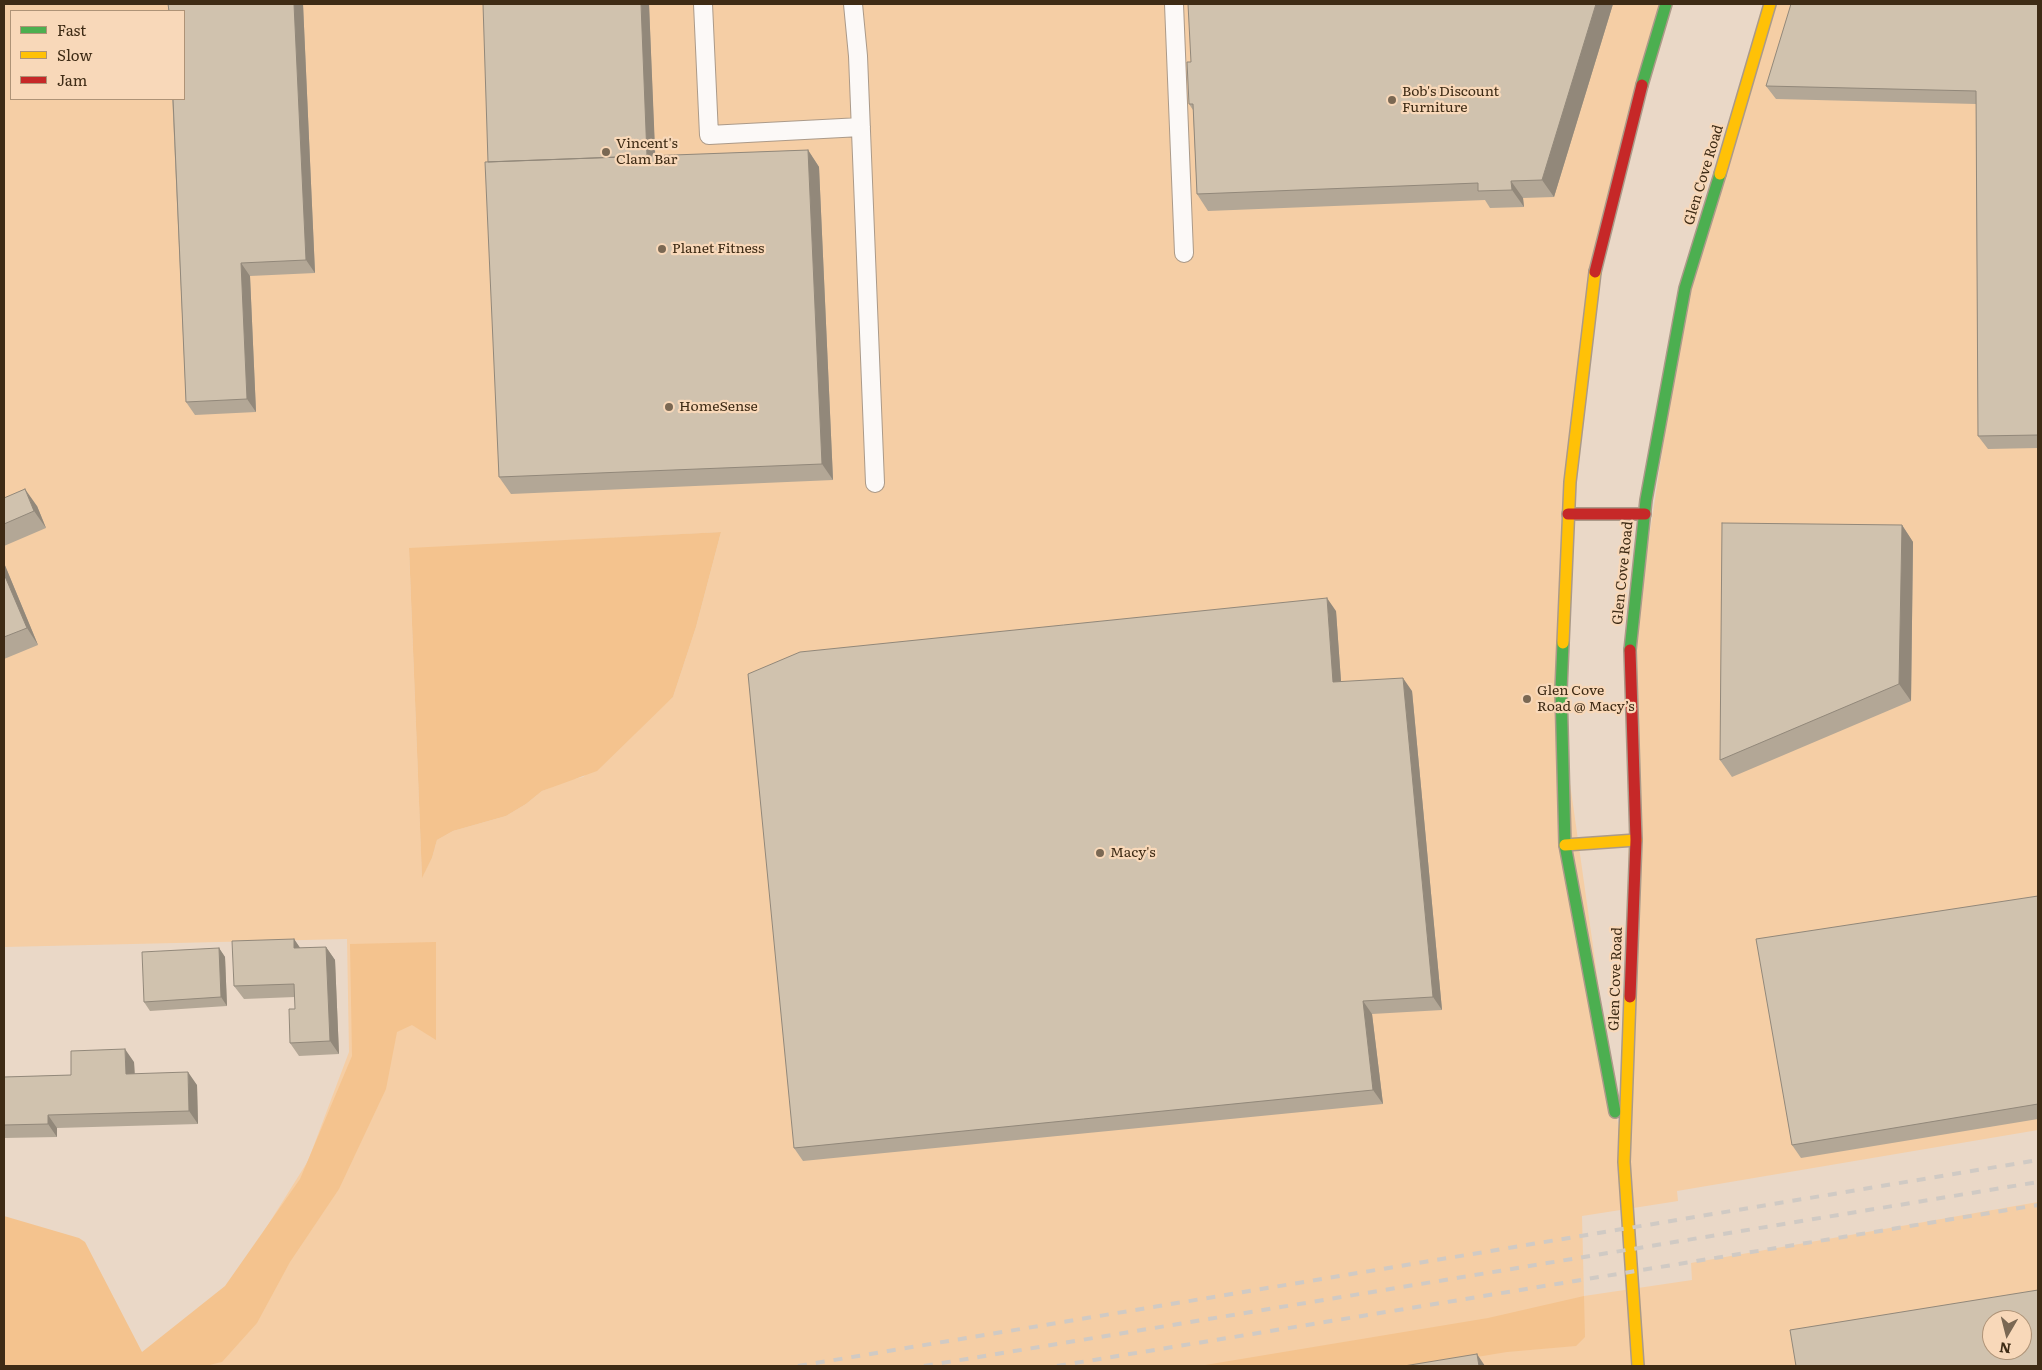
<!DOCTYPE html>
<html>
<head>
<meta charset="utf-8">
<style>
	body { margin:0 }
	#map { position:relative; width:2042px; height:1370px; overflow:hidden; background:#ead8c7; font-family:Literata,serif }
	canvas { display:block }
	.frame { position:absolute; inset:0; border:5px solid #3e2b15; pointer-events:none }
	.legend { position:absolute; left:10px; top:10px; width:175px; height:90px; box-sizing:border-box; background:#f8d8b9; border:1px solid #ae9377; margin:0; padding:6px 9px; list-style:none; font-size:15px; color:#3e2b15 }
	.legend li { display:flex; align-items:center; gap:10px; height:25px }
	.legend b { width:25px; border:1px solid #ae9377 }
	.north { position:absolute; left:1982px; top:1310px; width:50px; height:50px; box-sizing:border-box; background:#f8d8b9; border:1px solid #ae9377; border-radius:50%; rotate:188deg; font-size:14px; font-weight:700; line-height:20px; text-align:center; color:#3e2b15 }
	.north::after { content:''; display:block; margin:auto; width:18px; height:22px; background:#7a6853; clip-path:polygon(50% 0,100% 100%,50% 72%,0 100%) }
</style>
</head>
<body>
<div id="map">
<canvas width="2042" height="1370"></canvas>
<div class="frame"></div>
<ul class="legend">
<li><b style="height:6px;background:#4caf50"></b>Fast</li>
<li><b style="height:6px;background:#ffc107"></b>Slow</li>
<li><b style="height:6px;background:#c62828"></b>Jam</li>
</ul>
<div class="north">N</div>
</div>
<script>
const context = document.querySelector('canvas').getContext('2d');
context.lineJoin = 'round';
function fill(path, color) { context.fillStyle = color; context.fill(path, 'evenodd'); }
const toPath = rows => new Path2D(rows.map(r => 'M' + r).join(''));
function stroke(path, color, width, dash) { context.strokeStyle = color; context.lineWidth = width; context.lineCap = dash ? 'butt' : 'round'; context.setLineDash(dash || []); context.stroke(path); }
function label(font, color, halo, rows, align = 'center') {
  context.font = font + ' Literata,serif'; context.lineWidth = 4.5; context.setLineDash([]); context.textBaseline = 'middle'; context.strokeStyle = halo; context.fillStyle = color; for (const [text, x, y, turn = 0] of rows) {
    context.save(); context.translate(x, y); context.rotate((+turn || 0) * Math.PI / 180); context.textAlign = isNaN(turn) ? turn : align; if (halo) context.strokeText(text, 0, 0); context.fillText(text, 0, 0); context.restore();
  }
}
fill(toPath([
	[4,4,1665,4,1593,269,1556,684,1623,1159,1632,650,1687,288,1771,4,2038,4,2038,1130,1677,1191,1678,1201,1582,1216,1584,1296,1692,1280,1691,1263,2038,1202,2038,1366,141,1366,229,1287,308,1161,349,1052,347,939,4,947],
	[11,11,184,11,184,99,11,99],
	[721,532,696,627,673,697,583,777,569,780,542,791,526,804,506,816,453,831,437,840,432,858,422,877,409,549],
	[1992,1320,2022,1320,2022,1350,1992,1350]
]), '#f5cea5');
fill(toPath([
	[721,532,696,627,673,697,597,771,542,791,526,804,506,816,453,831,437,840,432,858,422,878,409,548],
	[436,942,436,1040,412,1025,397,1032,386,1089,339,1189,290,1262,257,1323,222,1362,205,1366,4,1366,4,1216,79,1238,85,1242,142,1352,225,1286,300,1179,352,1056,350,944],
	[1584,1296,1585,1337,1576,1346,1507,1352,1422,1366,1199,1366,1488,1318]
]), '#f4c38e');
const lane = toPath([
	[703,4,709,135,861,127],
	[853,4,858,56,875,483],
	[1174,4,1184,253]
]);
const fast = toPath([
	[1642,85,1666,4],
	[1563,643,1561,690,1565,845,1615,1112],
	[1630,650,1646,500,1685,288,1720,174]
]);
const slow = toPath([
	[1720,174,1770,4],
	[1563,643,1570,482,1595,272],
	[1565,845,1636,840],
	[1630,997,1624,1162,1638,1366]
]);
const jam = toPath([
	[1595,272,1642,85],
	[1568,514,1645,514],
	[1630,650,1636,840,1630,997]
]);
stroke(lane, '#ab9a89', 20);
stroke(fast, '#ab9a89', 14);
stroke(slow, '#ab9a89', 14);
stroke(jam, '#ab9a89', 14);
stroke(lane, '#fcf9f7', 18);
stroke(fast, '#4caf50', 11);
stroke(slow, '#ffc107', 11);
stroke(jam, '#c62828', 11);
stroke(toPath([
	[798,1366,2038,1160],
	[924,1366,2038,1182],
	[1057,1366,2038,1205]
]), '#d0cac4', 4, [9, 9]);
fill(toPath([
	[168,4,303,4,315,273,250,276,256,412,195,415,186,402],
	[649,4,655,156,808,150,819,167,833,480,511,494,499,477,488,162],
	[1613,4,1554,197,1523,198,1524,207,1490,208,1485,200,1208,211,1197,194,1193,110,1189,104,1191,62],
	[2038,4,2038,448,1988,449,1978,436,1976,104,1776,99,1766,86],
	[4,498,37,506,46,528,4,546],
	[1902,525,1913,542,1911,701,1732,777,1720,760],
	[4,563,38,645,4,659],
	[1336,611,1341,682,1412,691,1442,1010,1372,1014,1383,1104,803,1161,794,1148],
	[2038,896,2038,1119,1801,1158,1792,1145],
	[294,939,300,948,326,947,335,960,339,1054,299,1056,290,1043,295,1009,295,997,244,999,234,986],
	[219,948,225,957,227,1006,150,1011,144,1002],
	[134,1062,135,1074,197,1085,198,1124,57,1128,57,1137,4,1138,4,1077,71,1075]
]), '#b3a796');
fill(toPath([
	[294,4,303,4,315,273,306,260],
	[641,4,649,4,656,173,647,160],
	[1596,4,1613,4,1554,197,1542,180],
	[808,150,819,167,833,480,822,464],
	[1511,181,1523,198,1524,207,1512,190],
	[241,263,250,276,256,412,247,399],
	[25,489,37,506,46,528,34,511],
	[1902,525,1913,542,1911,701,1899,684],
	[4,563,38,645,27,628,4,574],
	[1327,598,1336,611,1342,695,1333,682],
	[1403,678,1412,691,1442,1010,1433,997],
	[294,939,303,952,294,948],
	[326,947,335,960,339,1054,330,1041],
	[219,948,225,957,227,1006,221,997],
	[1363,1001,1372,1014,1383,1104,1373,1090],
	[125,1049,134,1062,135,1087,126,1074],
	[188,1072,197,1085,198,1124,189,1111],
	[48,1115,57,1128,57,1137,48,1124],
	[1477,1354,1485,1366,1479,1366]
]), '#92887a');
const building = toPath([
	[168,4,294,4,306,260,241,263,247,399,186,402,173,99,184,99,184,11,169,11,168,4],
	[483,4,641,4,647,156,488,162,483,4],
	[1188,4,1596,4,1542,180,1511,181,1512,190,1478,191,1478,183,1197,194,1193,104,1189,104,1187,62,1191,62,1188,4],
	[1791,4,2038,4,2038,435,1978,436,1976,91,1766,86,1791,4],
	[808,150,822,464,499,477,485,162,808,150],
	[25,489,34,511,4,524,4,498,25,489],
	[1722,523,1902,525,1899,684,1720,760,1722,523],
	[4,574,27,628,4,637,4,574],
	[1327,598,1333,682,1403,678,1433,997,1363,1001,1373,1090,794,1148,748,674,800,652,1327,598],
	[2038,896,2038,1104,1792,1145,1756,939,2038,896],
	[294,939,294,948,326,947,330,1041,290,1043,289,1009,295,1009,294,984,234,986,232,941,294,939],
	[219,948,221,997,144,1002,142,952,219,948],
	[125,1049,126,1074,188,1072,189,1111,48,1115,48,1124,4,1125,4,1077,71,1075,71,1051,125,1049],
	[2038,1290,2038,1366,1796,1366,1790,1330,2038,1290],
	[1992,1320,2022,1320,2022,1350,1992,1350,1992,1320],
	[1477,1354,1479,1366,1404,1366,1477,1354]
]);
fill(building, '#d0c2ae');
stroke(building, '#92887a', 1);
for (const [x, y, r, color] of [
	[1392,100,5,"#7a6853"],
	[606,152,5,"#7a6853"],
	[662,249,5,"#7a6853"],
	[669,407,5,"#7a6853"],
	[1527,699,5,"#7a6853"],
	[1100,853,5,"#7a6853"]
]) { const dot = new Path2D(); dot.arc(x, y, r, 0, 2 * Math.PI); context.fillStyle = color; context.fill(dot); stroke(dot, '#f8d8b9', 2); }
label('14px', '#3e2b15', '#f8d8b9', [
	["Bob's Discount",1402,92],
	["Furniture",1402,108],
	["Vincent's",616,144],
	["Clam Bar",616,160],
	["Planet Fitness",672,249],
	["HomeSense",679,407],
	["Glen Cove",1537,691],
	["Road @ Macy’s",1537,707],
	["Macy's",1110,853]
], 'left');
label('14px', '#3e2b15', '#f8d8b9', [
	["Glen Cove Road",1704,175,-73],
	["Glen Cove Road",1623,573,-84],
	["Glen Cove Road",1616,979,-88]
]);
</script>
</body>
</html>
